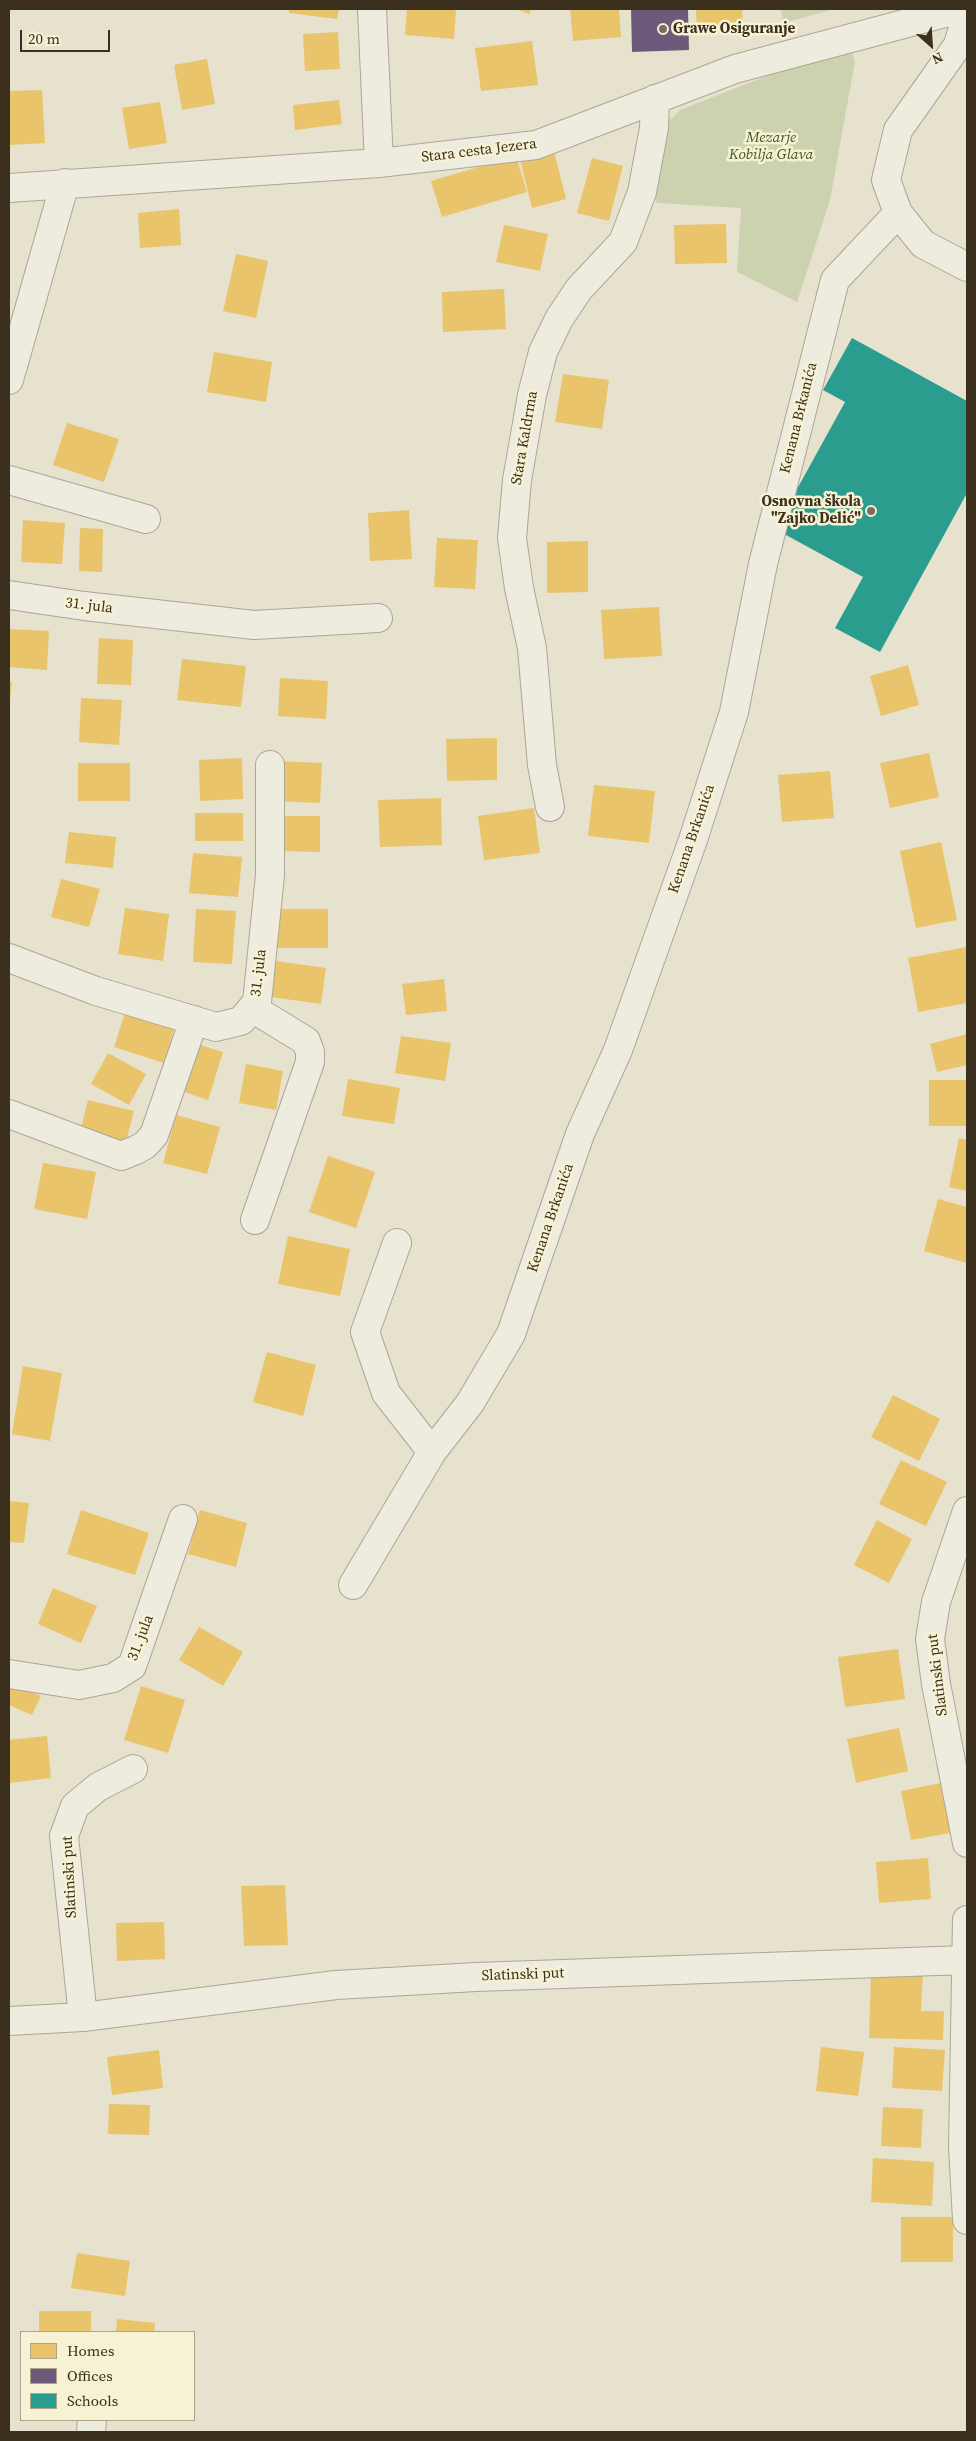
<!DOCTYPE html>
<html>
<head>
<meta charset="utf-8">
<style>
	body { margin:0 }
	#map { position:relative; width:976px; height:2441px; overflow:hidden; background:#e6e2ce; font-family:"Source Serif 4",serif }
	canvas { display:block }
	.frame { position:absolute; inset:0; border:10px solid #3b301e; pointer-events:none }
	.legend { position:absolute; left:20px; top:2331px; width:175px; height:90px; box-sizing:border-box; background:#f7f2d4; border:1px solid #aca48b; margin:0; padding:6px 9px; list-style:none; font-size:15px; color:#3b301e }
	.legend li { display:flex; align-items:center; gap:10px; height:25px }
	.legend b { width:25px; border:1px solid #aca48b }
	.north { position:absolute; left:906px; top:20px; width:50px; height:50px; -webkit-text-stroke:4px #f7f2d4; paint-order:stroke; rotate:154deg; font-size:14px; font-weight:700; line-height:20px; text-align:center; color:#3b301e }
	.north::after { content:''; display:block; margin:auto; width:18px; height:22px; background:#3b301e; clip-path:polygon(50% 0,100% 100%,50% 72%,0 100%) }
	.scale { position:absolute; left:20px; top:30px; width:90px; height:22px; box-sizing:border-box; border:2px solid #3b301e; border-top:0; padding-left:6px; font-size:15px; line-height:18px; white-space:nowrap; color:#3b301e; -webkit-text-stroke:4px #f7f2d4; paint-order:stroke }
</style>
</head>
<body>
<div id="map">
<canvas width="976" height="2441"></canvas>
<div class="frame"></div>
<ul class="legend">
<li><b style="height:14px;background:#e9c46a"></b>Homes</li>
<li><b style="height:14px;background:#6d597a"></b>Offices</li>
<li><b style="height:14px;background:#2a9d8f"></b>Schools</li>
</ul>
<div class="north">N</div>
<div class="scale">20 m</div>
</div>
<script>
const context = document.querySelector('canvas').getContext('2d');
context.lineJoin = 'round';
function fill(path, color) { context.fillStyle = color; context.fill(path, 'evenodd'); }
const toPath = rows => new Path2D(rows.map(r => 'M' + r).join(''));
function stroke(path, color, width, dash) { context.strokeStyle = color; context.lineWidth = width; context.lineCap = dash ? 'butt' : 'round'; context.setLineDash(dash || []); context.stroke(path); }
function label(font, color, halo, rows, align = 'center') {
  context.font = font + ' "Source Serif 4",serif'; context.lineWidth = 5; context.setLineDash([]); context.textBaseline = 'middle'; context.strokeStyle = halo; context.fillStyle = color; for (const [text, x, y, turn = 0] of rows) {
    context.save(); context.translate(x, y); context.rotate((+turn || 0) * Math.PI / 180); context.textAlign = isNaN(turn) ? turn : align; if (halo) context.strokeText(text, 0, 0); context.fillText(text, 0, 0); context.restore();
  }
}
fill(toPath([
	[781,9,834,9,783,23],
	[848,44,855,61,830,200,797,302,737,272,741,208,657,203,653,195,656,159,669,121,680,110]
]), '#ccd1af');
fill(toPath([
	[289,9,339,9,337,19,289,13],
	[407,9,456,9,454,39,405,35],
	[516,9,531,9,529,14],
	[570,9,619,9,621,37,573,41],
	[696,9,742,9,743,32,697,33],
	[338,32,340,69,305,71,303,34],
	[532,41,538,85,481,91,475,48],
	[207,59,215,104,182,110,174,65],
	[42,90,45,143,9,145,9,91],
	[339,100,342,124,295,130,293,105],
	[160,102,167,143,129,149,122,108],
	[553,147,566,199,532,208,519,155],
	[516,156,527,192,442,217,431,181],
	[592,158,623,166,609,221,577,213],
	[179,209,181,245,140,248,138,213],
	[726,224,727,263,675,264,674,225],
	[504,225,548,234,540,271,496,262],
	[236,254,268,261,256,318,223,311],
	[504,289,506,329,443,332,442,292],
	[214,352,272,362,266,402,207,392],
	[563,374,609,380,602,429,555,422],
	[67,423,119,439,104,482,53,465],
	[409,510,412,559,370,561,368,513],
	[23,520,65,523,62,564,21,562],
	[80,528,103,529,102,572,79,571],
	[437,538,478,540,475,589,434,587],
	[588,541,588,592,547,593,547,542],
	[659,607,662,656,604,659,601,610],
	[9,629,49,631,47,670,9,667],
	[99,638,133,640,131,685,97,684],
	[182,659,246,666,241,707,177,700],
	[908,665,919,705,881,716,870,676],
	[280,678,328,681,326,719,278,716],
	[9,681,12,682,10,699,9,698],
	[81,698,122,700,119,745,79,742],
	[497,738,497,780,447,781,446,739],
	[929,753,939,797,890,808,880,763],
	[242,758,243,799,200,801,199,760],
	[276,761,322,763,320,803,274,801],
	[78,763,130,763,130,801,78,801],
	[830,771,834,818,782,822,778,775],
	[594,785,655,791,649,843,588,836],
	[441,798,442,845,380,847,378,800],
	[534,808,540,853,484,860,478,816],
	[195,813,243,813,243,841,195,841],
	[279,816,320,816,320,852,279,851],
	[69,832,116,837,113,868,65,863],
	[941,842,957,920,916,928,900,851],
	[193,853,242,857,238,897,189,893],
	[61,879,100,889,89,927,51,917],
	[125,908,169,914,163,961,118,954],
	[196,909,236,911,232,964,193,962],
	[277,909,328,909,328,948,277,948],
	[967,947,967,1003,918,1012,908,958],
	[276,961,326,968,321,1004,271,997],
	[444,979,447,1011,406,1015,402,984],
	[125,1013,174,1029,164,1063,114,1047],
	[967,1034,967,1065,937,1072,930,1044],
	[401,1036,451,1043,445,1081,395,1073],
	[193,1043,223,1052,208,1100,179,1090],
	[108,1053,146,1074,129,1105,91,1084],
	[246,1064,283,1071,276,1110,239,1103],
	[348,1079,400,1088,394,1124,342,1116],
	[929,1080,967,1080,967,1126,929,1126],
	[88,1100,134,1111,125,1145,80,1133],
	[176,1115,220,1127,207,1174,163,1163],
	[959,1138,967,1140,967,1191,949,1187],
	[328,1156,375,1172,356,1228,309,1212],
	[43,1163,96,1172,87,1219,34,1209],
	[938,1199,967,1207,967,1263,924,1251],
	[288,1236,350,1249,340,1296,278,1284],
	[267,1352,316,1365,303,1416,253,1402],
	[23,1366,62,1373,50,1441,12,1434],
	[893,1395,940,1419,919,1461,871,1437],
	[901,1460,947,1482,926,1526,879,1504],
	[9,1501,29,1503,24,1543,9,1542],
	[81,1510,149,1533,135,1575,67,1554],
	[200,1510,247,1523,236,1567,188,1554],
	[877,1520,912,1539,889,1583,854,1565],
	[53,1588,97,1606,81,1643,38,1624],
	[199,1627,243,1652,223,1686,179,1660],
	[898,1649,905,1699,845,1707,838,1657],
	[9,1682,41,1696,32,1715,9,1705],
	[141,1686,185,1700,168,1753,124,1740],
	[899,1728,908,1771,856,1783,847,1739],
	[47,1736,51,1778,9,1783,9,1740],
	[946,1782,956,1832,911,1840,901,1791],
	[928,1858,931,1899,879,1903,876,1862],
	[285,1885,288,1945,244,1946,241,1886],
	[164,1922,165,1959,117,1961,116,1923],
	[871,1970,923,1972,921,2011,944,2011,943,2040,869,2038],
	[821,2047,864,2052,858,2096,816,2091],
	[894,2047,945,2050,942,2091,892,2088],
	[159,2050,163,2088,112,2095,107,2057],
	[109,2104,150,2105,149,2135,108,2134],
	[883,2107,923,2109,921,2148,881,2146],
	[873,2158,934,2162,932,2206,871,2202],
	[901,2217,953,2217,953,2262,901,2262],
	[77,2253,130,2261,125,2296,71,2288],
	[39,2311,91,2311,91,2332,39,2332],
	[117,2319,155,2323,154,2332,116,2332]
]), '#e9c46a');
fill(toPath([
	[631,9,688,9,689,50,632,52]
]), '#6d597a');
fill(toPath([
	[852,338,967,401,967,493,880,652,835,628,863,577,775,529,845,402,823,390]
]), '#2a9d8f');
const minor = toPath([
	[372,9,379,163],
	[967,14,958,45,898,130,886,180,898,213,923,244,967,267],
	[9,188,379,163,536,145,735,69,960,9],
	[9,380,65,183],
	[9,480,146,519],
	[9,595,84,606,254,625,378,618],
	[550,807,542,765,532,648,519,588,512,538,517,480,532,395,543,352,559,319,579,289,623,242,642,192,654,128,655,99],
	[9,958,96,991,216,1027,241,1021,257,1002,270,875,270,765],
	[252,1008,306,1041,310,1052,310,1062,255,1220],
	[9,1114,121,1156,136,1150,145,1145,154,1135,194,1020],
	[397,1243,365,1332,386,1393,432,1452],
	[967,1511,936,1602,930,1639,936,1684,967,1843],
	[353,1585,432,1452,470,1403,511,1334,580,1134,618,1050,693,840,734,712,763,564,835,280,898,213],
	[9,1674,79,1685,113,1678,132,1666,183,1519],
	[967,1920,963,2147,967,2220],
	[83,2017,64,1836,75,1806,98,1787,133,1769],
	[9,2021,83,2017,336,1985,476,1977,966,1960],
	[91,2432,92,2420]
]);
stroke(minor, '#aba696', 30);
stroke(minor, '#eeebdf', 28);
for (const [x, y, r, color] of [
	[663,29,5,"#776e5c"],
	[871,511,5,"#776e5c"]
]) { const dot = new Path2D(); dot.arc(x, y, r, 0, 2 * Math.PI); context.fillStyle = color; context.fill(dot); stroke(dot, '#f7f2d4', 2); }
label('bold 15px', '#3b301e', '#f7f2d4', [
	["Grawe Osiguranje",673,29],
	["Osnovna škola",861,502,"right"],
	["\"Zajko Delić\"",861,519,"right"]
], 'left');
label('italic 15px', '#435824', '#f7f2d4', [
	["Mezarje",771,138],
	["Kobilja Glava",771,155]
]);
label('15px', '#3b301e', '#f7f2d4', [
	["Stara cesta Jezera",479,151,-7],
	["Kenana Brkanića",799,418,-76],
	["Stara Kaldrma",525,438,-80],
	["31. jula",89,606,7],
	["Kenana Brkanića",692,839,-71],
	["31. jula",259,973,-83],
	["Kenana Brkanića",551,1218,-71],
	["31. jula",141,1638,-69],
	["Slatinski put",938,1675,-97],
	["Slatinski put",70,1877,-93],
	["Slatinski put",523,1975,-2]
]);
</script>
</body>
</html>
